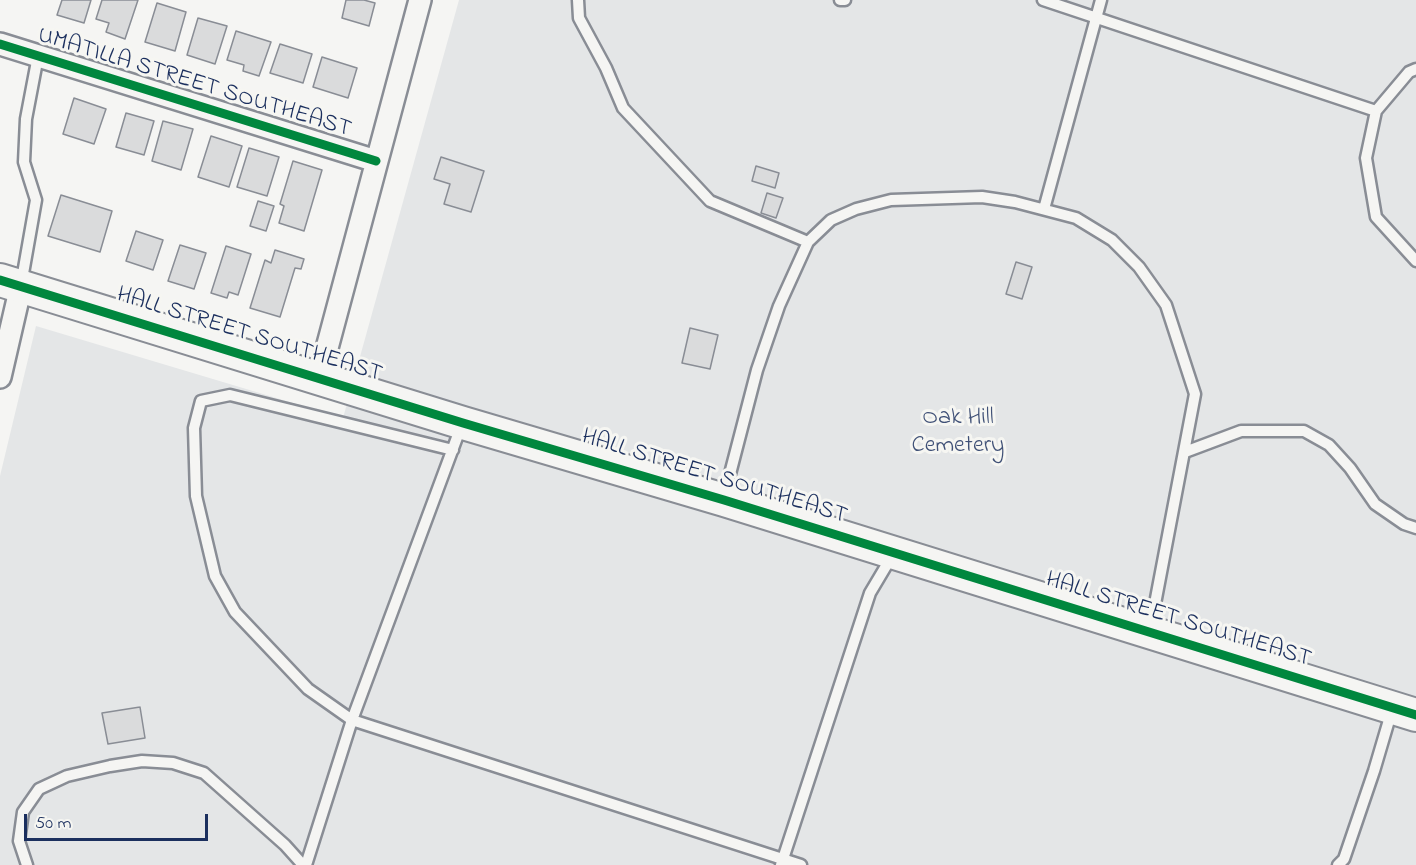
<!DOCTYPE html>
<html>
<head>
<meta charset="utf-8">
<style>
	body { margin:0 }
	#map { position:relative; width:1416px; height:865px; overflow:hidden; background:#f5f5f3; font-family:"Indie Flower",sans-serif }
	canvas { display:block }
	.scale { position:absolute; left:24px; top:814px; width:184px; height:27px; box-sizing:border-box; border:3px solid #1b2f5e; border-top:0; padding-left:8px; font-size:18px; line-height:21px; white-space:nowrap; color:#1b2f5e; -webkit-text-stroke:4px #f6f6f2; paint-order:stroke }
</style>
</head>
<body>
<div id="map">
<canvas width="1416" height="865"></canvas>
<div class="scale">50 m</div>
</div>
<script>
const context = document.querySelector('canvas').getContext('2d');
context.lineJoin = 'round';
function fill(path, color) { context.fillStyle = color; context.fill(path, 'evenodd'); }
const toPath = rows => new Path2D(rows.map(r => 'M' + r).join(''));
function stroke(path, color, width, dash) { context.strokeStyle = color; context.lineWidth = width; context.lineCap = dash ? 'butt' : 'round'; context.setLineDash(dash || []); context.stroke(path); }
function label(font, color, halo, rows, align = 'center') {
  context.font = font + ' "Indie Flower",sans-serif'; context.lineWidth = 6; context.setLineDash([]); context.textBaseline = 'middle'; context.strokeStyle = halo; context.fillStyle = color; for (const [text, x, y, turn = 0] of rows) {
    context.save(); context.translate(x, y); context.rotate((+turn || 0) * Math.PI / 180); context.textAlign = isNaN(turn) ? turn : align; if (halo) context.strokeText(text, 0, 0); context.fillText(text, 0, 0); context.restore();
  }
}
fill(toPath([
	[459,0,1416,0,1416,865,0,865,0,476,36,326,343,418]
]), '#e4e6e7');
const building = toPath([
	[62,0,91,0,84,23,57,15,62,0],
	[102,0,138,0,125,39,106,32,109,23,96,19,102,0],
	[346,0,364,0,375,3,369,26,342,18,346,0],
	[157,3,186,12,175,51,145,42,157,3],
	[198,18,227,26,215,64,187,55,198,18],
	[236,31,271,42,259,76,243,71,244,65,227,60,236,31],
	[280,44,312,54,303,83,270,73,280,44],
	[322,57,357,68,348,98,313,87,322,57],
	[74,98,106,109,94,144,63,134,74,98],
	[126,113,154,121,144,155,116,147,126,113],
	[163,121,193,129,181,170,152,161,163,121],
	[211,136,242,146,229,187,198,177,211,136],
	[249,148,279,157,267,196,237,187,249,148],
	[441,157,484,171,471,212,444,204,450,184,434,179,441,157],
	[293,161,322,170,304,231,279,223,284,206,280,204,293,161],
	[756,166,779,173,775,188,752,181,756,166],
	[767,193,783,198,776,218,761,213,767,193],
	[61,195,112,211,100,252,48,236,61,195],
	[258,201,274,206,266,231,250,226,258,201],
	[136,231,163,240,153,270,126,261,136,231],
	[180,245,206,253,194,289,168,281,180,245],
	[226,246,251,254,238,295,229,292,227,298,211,293,226,246],
	[275,250,304,259,301,269,295,268,280,317,250,308,265,260,271,263,275,250],
	[1016,262,1032,267,1022,299,1006,294,1016,262],
	[690,328,718,335,710,369,682,363,690,328],
	[140,707,145,738,108,744,102,713,140,707]
]);
fill(building, '#dadbdc');
stroke(building, '#898d95', 1.5);
const lane = toPath([
	[578,0,579,18,606,68,623,108,710,201,808,242],
	[840,0,845,0],
	[1043,0,1376,111],
	[1416,69,1409,72,1376,111,1366,158,1376,217,1416,261],
	[1044,209,1101,0],
	[21,285,36,200,24,162,26,119,38,56],
	[453,450,230,395,201,401,194,428,196,496,215,576,235,612,308,689,352,720,801,865],
	[1185,452,1241,431,1304,431,1329,445,1350,468,1375,504,1404,524,1416,528],
	[724,497,757,370,779,306,808,242,831,220,856,209,891,200,982,197,1015,202,1076,218,1112,240,1139,267,1166,305,1195,394,1150,630],
	[27,865,19,841,23,812,39,789,67,776,110,766,142,761,173,763,204,773,285,845,303,865],
	[306,865,352,720,462,424],
	[781,865,870,593,892,556],
	[1338,865,1344,859,1374,771,1392,710]
]);
const street = toPath([
	[0,44,376,161],
	[0,377,21,286],
	[319,378,420,0]
]);
const secondary = toPath([
	[0,280,463,423,724,500,1416,715]
]);
stroke(lane, '#898d95', 15);
stroke(street, '#898d95', 26);
stroke(secondary, '#898d95', 36);
stroke(lane, '#f5f5f3', 10);
stroke(street, '#f5f5f3', 21);
stroke(secondary, '#f5f5f3', 32);
stroke(toPath([
	[0,44,376,161],
	[0,280,463,423,724,500,1416,715]
]), '#00873e', 9);
label('24px', '#1b2f5e', '#f6f6f2', [
	["UMATILLA STREET SOUTHEAST",194,84,17],
	["HALL STREET SOUTHEAST",249,336,17],
	["HALL STREET SOUTHEAST",714,478,17],
	["HALL STREET SOUTHEAST",1178,621,17]
]);
label('24px', '#405177', '#f6f6f2', [
	["Oak Hill",958,419],
	["Cemetery",958,447]
]);
</script>
</body>
</html>
